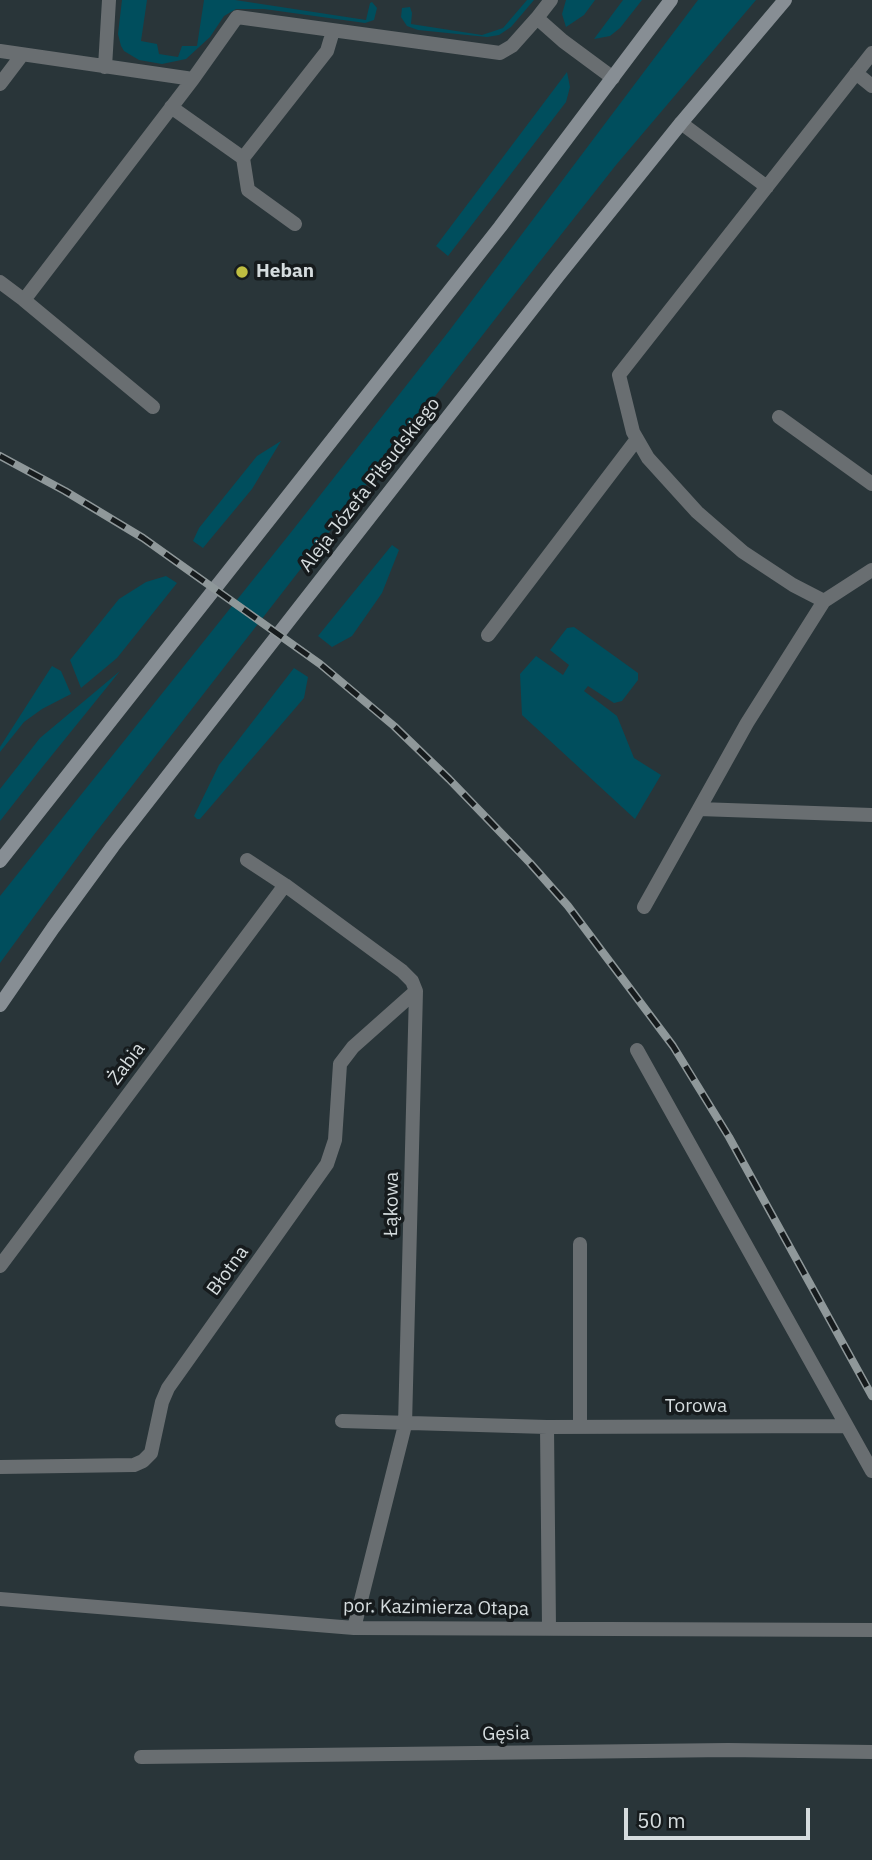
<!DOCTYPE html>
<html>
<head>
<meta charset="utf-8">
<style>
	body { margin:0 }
	#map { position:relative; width:872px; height:1860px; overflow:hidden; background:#293539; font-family:"IBM Plex Sans",sans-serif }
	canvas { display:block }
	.scale { position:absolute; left:624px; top:1808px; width:186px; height:32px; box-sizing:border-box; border:4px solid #d5dcde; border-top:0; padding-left:9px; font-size:21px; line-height:24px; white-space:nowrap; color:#d5dcde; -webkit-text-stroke:5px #161b1d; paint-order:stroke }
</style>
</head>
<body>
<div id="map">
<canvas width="872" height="1860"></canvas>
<div class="scale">50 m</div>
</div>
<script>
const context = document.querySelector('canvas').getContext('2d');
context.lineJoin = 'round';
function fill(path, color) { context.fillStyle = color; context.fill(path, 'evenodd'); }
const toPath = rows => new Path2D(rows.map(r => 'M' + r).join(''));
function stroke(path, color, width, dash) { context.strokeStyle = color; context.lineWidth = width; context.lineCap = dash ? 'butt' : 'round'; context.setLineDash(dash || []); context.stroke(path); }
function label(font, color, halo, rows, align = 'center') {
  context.font = font + ' "IBM Plex Sans",sans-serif'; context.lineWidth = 7; context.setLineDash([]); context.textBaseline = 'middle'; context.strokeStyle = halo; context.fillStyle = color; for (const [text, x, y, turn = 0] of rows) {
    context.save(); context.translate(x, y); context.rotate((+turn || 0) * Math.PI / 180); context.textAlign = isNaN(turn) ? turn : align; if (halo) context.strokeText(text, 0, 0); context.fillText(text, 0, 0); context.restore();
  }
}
fill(toPath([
	[122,0,147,0,141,41,157,44,159,54,178,57,182,46,197,46,204,0,235,0,366,20,370,3,372,2,377,8,374,20,365,23,264,9,236,9,224,16,210,37,186,59,162,64,139,60,124,51,121,46,118,34],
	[527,0,534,0,511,27,499,35,487,37,418,30,407,26,401,17,402,8,410,7,412,13,411,24,482,35,503,28],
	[566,0,595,0,584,15,566,27,562,14],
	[623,0,642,0,620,28,610,36,594,39],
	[698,0,756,0,616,165,541,260,93,836,0,963,0,896,292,531,449,331],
	[567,72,570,87,566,102,448,256,436,246],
	[281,441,252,489,203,548,193,541,199,528,257,456],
	[392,545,399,550,382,593,352,636,332,647,318,636],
	[166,576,177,583,117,658,81,688,70,660,119,599,146,582],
	[574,627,638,673,638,680,622,701,614,703,588,686,584,691,617,716,634,758,661,775,635,819,522,715,520,674,536,656,563,675,569,665,550,650,567,628],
	[52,666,61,671,71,694,42,709,24,722,0,752,0,747],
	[294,668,308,677,304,698,200,819,197,819,194,816,219,765],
	[120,671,44,765,0,821,0,789,40,738]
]), '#004e5d');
stroke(toPath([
	[537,18,551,0],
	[0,51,193,79,237,17,500,53,512,46,537,18,563,41,613,78],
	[872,53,619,375,633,432,648,458,697,512,743,552,793,585,824,601,872,570],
	[105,67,109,0],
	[856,73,872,86],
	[0,84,22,55],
	[171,107,243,158,327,51,333,31],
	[681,123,767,187],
	[243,158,248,190,295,224],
	[0,282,24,300,193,79],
	[24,300,153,407],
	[779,417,872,484],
	[488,635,637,439],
	[699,809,747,723,824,601],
	[247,860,285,885,402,971,412,981,416,991,405,1425,354,1628],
	[644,907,699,809,872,815],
	[637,1050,872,1471],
	[0,1266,285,885],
	[342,1421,547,1427,846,1426],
	[547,1427,549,1628],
	[580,1427,580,1244],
	[0,1467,134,1465,143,1461,151,1453,162,1402,168,1388,327,1164,335,1140,340,1064,353,1047,416,991],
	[0,1599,354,1628,872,1630],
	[141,1757,728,1750,872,1752]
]), '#696e71', 14);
stroke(toPath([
	[0,861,500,227,671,0],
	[0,1005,53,928,113,846,558,276,681,123,785,0]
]), '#878e94', 14);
const rail = toPath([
	[0,456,65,491,143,538,320,664,394,726,449,779,530,863,568,906,673,1046,729,1137,872,1396]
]);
stroke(rail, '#8f989a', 8);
stroke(rail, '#161b1d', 5, [16]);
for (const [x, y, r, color] of [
	[242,272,7,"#bfbe41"]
]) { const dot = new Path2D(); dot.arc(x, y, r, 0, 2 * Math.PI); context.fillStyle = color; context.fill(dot); stroke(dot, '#161b1d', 2.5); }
label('bold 19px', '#d5dcde', '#161b1d', [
	["Heban",256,272]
], 'left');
label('19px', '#d5dcde', '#161b1d', [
	["Aleja Józefa Piłsudskiego",370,485,-52],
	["Żabia",127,1064,-53],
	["Łąkowa",392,1204,-89],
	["Błotna",228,1271,-54],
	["Torowa",696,1407],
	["por. Kazimierza Otapa",436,1608,1],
	["Gęsia",506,1734,-1]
]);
</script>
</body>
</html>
